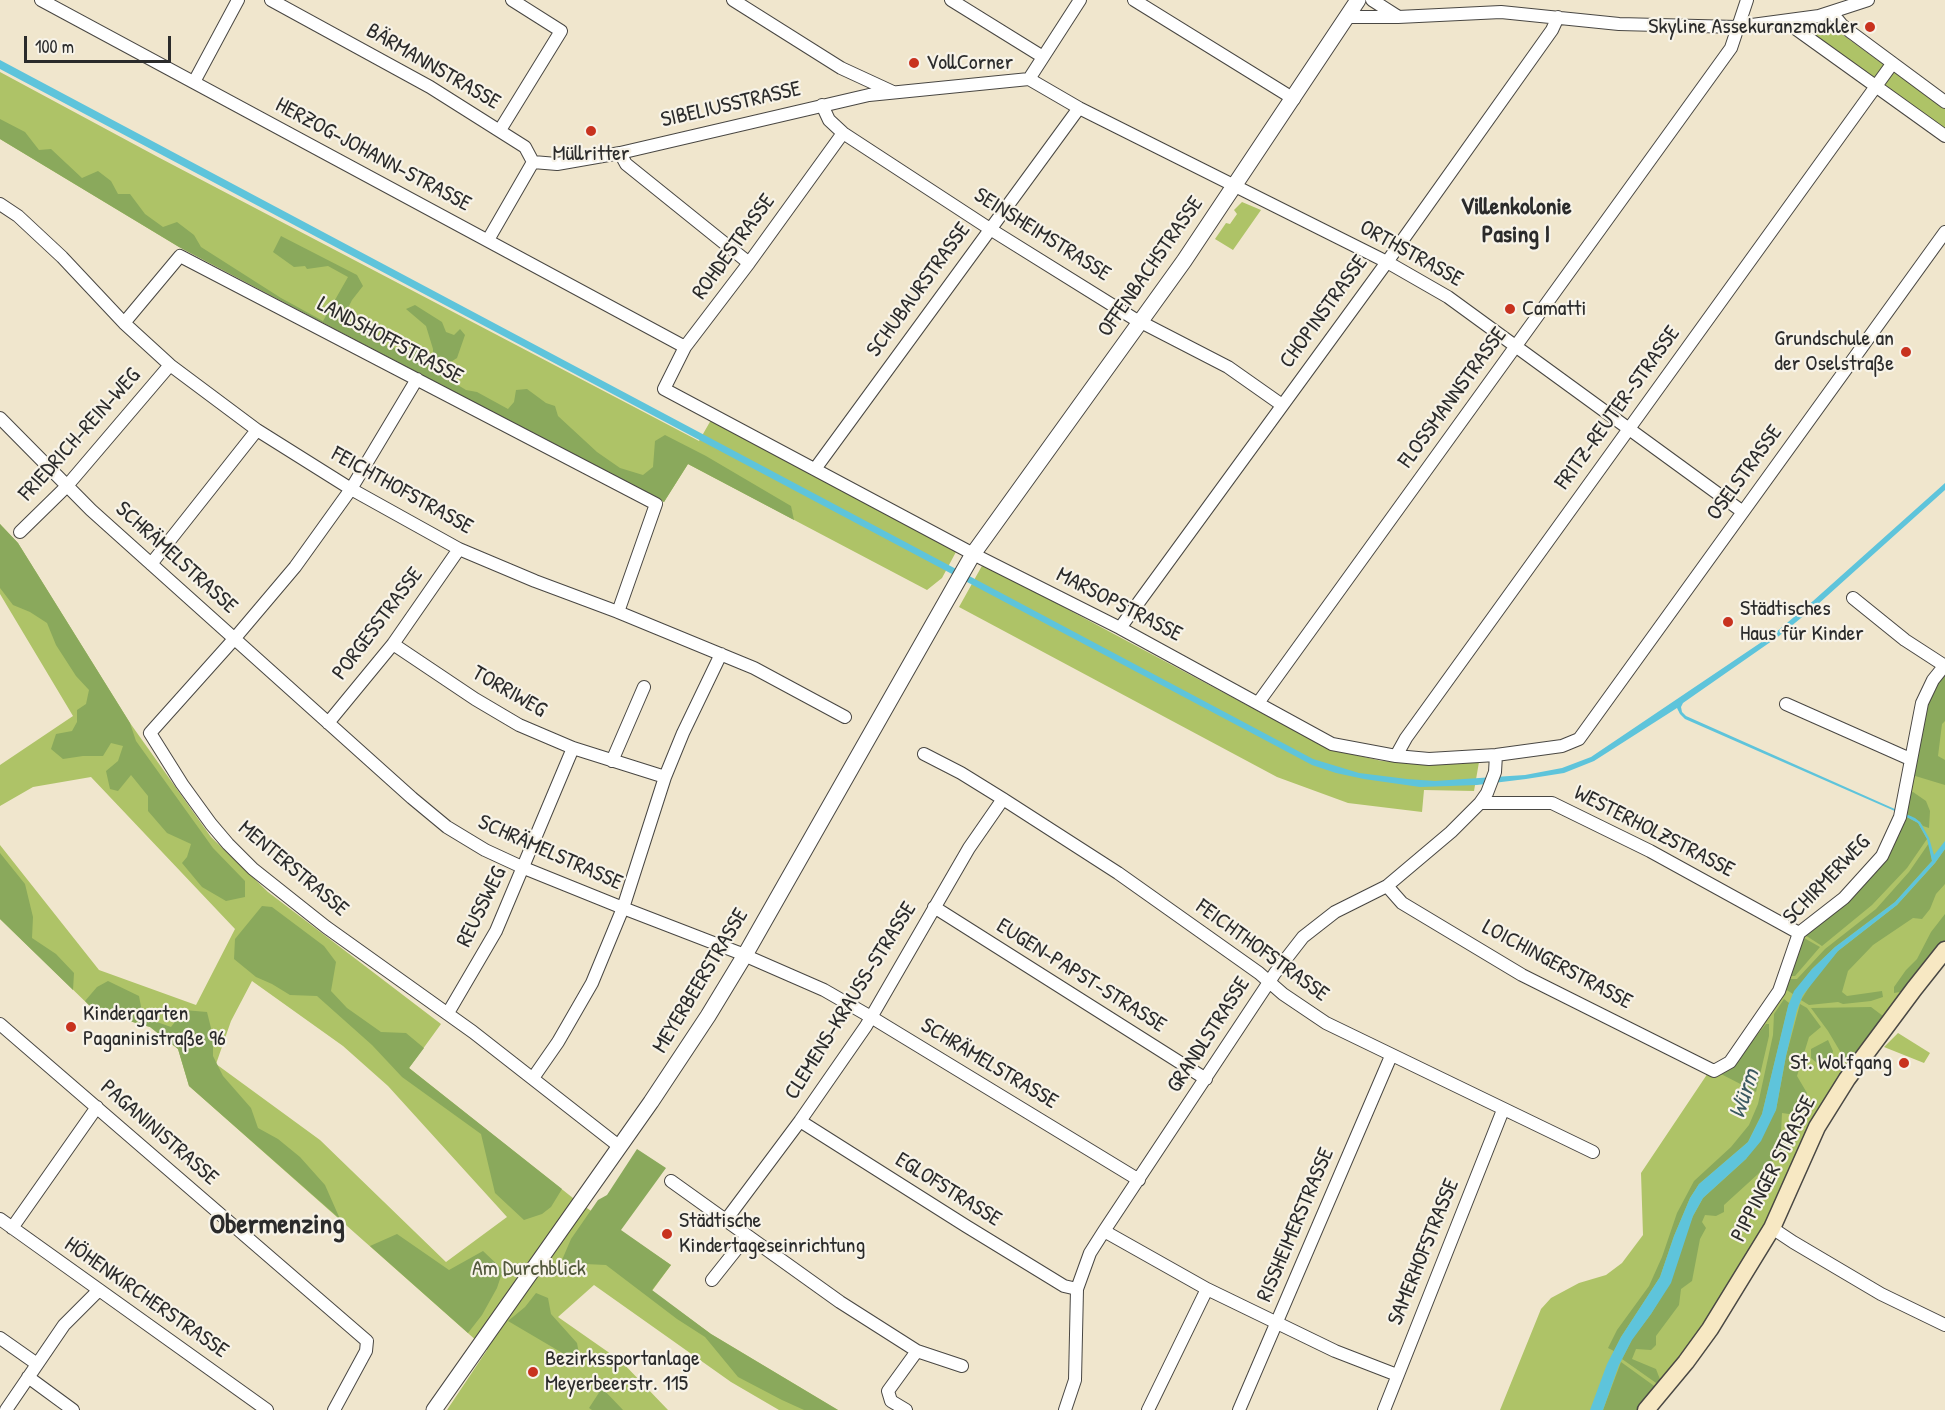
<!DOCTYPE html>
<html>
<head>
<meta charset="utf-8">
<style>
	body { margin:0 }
	#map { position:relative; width:1945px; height:1410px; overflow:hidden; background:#f0e6cd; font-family:"Patrick Hand",sans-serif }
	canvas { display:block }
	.scale { position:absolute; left:24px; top:36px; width:147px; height:27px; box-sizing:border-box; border:3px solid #2b2b2b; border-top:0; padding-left:8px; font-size:18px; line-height:21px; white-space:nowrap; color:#2b2b2b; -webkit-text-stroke:4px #f7f3e8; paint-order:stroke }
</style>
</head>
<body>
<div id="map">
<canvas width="1945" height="1410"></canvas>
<div class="scale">100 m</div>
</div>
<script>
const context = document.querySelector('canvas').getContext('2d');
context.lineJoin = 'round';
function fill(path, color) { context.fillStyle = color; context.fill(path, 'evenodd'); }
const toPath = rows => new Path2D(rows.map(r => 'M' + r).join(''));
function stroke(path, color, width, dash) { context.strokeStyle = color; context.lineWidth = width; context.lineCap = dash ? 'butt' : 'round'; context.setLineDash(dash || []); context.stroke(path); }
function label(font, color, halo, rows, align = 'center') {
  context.font = font + ' "Patrick Hand",sans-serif'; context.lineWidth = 4.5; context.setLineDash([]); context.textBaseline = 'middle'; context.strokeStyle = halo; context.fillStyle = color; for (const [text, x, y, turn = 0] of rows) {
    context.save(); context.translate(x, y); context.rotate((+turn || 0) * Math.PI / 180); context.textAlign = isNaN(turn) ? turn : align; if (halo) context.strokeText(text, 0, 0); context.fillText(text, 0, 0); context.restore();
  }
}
fill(toPath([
	[1832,27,1945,109,1945,129,1811,33],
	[0,72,156,156,699,441,711,420,957,550,942,578,927,590,688,464,664,502,179,247,0,139],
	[1242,202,1261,210,1233,250,1215,239,1226,223,1230,224,1237,214,1234,210],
	[0,524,18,543,130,723,211,837,268,892,441,1024,409,1068,578,1202,671,1265,652,1291,711,1334,838,1410,779,1410,731,1382,594,1285,558,1317,621,1361,668,1410,447,1410,487,1350,189,1086,178,1049,150,1027,95,1011,0,919,0,845,99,970,196,1005,235,929,91,777,33,787,0,806,0,765,73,716,0,594],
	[252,981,343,1046,388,1086,507,1217,446,1262,320,1140,216,1064,231,1021],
	[983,564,1329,749,1382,761,1437,764,1479,762,1474,791,1424,790,1422,812,1348,803,1277,777,959,607],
	[1945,664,1945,941,1891,1010,1713,1314,1640,1410,1500,1410,1541,1309,1551,1298,1579,1283,1606,1275,1622,1263,1643,1235,1641,1173,1712,1067,1727,1059,1772,992,1796,931,1842,896,1882,852,1896,820],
	[1898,1033,1930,1053,1924,1063,1884,1047]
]), '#aec367');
fill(toPath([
	[0,119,25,132,39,150,51,149,82,178,98,171,111,181,118,194,130,194,145,214,163,227,177,222,194,235,201,247,281,298,323,321,348,277,328,266,307,269,305,266,294,267,273,252,281,236,357,275,363,286,352,300,345,314,350,326,364,324,387,346,404,350,422,349,433,357,433,349,426,326,406,309,415,305,442,322,446,332,454,335,460,329,465,335,457,358,446,365,448,379,466,390,477,392,508,409,514,402,516,390,527,389,546,403,555,406,558,416,597,452,620,468,643,475,653,467,655,441,665,435,706,456,791,506,794,520,688,464,664,502,179,247,0,139],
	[0,524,18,543,130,723,136,741,213,848,245,881,245,897,226,901,202,887,182,863,187,857,191,844,167,833,148,811,148,796,131,775,118,791,110,789,106,771,118,761,123,746,111,743,103,756,83,756,63,759,51,749,56,734,72,731,77,722,77,710,86,704,89,690,76,676,56,645,47,623,30,612,13,605,0,588],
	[1945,674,1945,721,1942,724,1938,756,1945,760,1945,785,1912,775,1926,705,1937,683],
	[1913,792,1926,801,1930,811,1929,828,1923,826,1920,822,1903,812,1909,793],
	[1902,814,1918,823,1927,839,1907,868,1872,905,1822,946,1805,935,1884,857],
	[1929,843,1932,861,1895,902,1835,947,1812,969,1793,994,1782,987,1785,979,1797,979,1825,949,1876,909,1909,872],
	[1945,849,1945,884,1936,894,1930,909,1922,919,1913,918,1873,945,1848,971,1842,992,1847,996,1882,991,1883,997,1871,1001,1843,1004,1838,1002,1809,1005,1801,1000,1816,976,1838,951,1897,905,1935,863],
	[0,853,25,884,33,917,32,938,56,954,74,973,73,990,0,919],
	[262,906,272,907,324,946,336,962,331,991,347,1008,381,1032,406,1033,424,1048,409,1068,562,1189,551,1207,542,1214,524,1220,495,1193,481,1134,402,1077,372,1045,317,996,290,995,272,984,256,977,234,959,235,939],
	[1945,914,1945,941,1906,991,1894,993,1894,987,1906,970,1917,959,1931,932],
	[1804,938,1820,947,1795,976,1785,976,1792,958],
	[108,981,139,996,143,1017,171,1027,184,1010,207,1012,213,1036,213,1056,223,1076,251,1108,258,1128,278,1139,300,1157,325,1185,340,1219,189,1086,178,1049,150,1027,95,1011,85,1001,97,987],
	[1784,999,1789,1003,1762,1114,1748,1142,1699,1184,1690,1198,1674,1236,1660,1277,1621,1337,1614,1351,1608,1348,1617,1330,1649,1286,1662,1257,1677,1213,1694,1181,1731,1147,1749,1125,1758,1104,1773,1035,1774,1014],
	[1800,1004,1807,1008,1821,1027,1809,1037,1797,1076,1807,1093,1797,1111,1789,1114,1782,1113,1781,1133,1787,1144,1780,1154,1724,1205,1724,1212,1716,1216,1705,1215,1702,1222,1706,1228,1700,1239,1692,1281,1681,1289,1679,1305,1656,1336,1656,1345,1651,1350,1636,1349,1632,1359,1656,1369,1661,1382,1659,1385,1622,1359,1632,1339,1651,1314,1657,1304,1693,1216,1703,1198,1746,1159,1776,1110,1786,1056],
	[1871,1007,1883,1016,1847,1063,1828,1031,1811,1008],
	[1766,1024,1769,1024,1769,1036,1756,1092,1719,1073,1734,1064],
	[1828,1040,1833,1051,1831,1059,1824,1065,1817,1063,1811,1058,1811,1049],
	[637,1149,666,1168,621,1230,671,1265,652,1290,711,1334,838,1410,804,1410,782,1400,738,1377,705,1337,677,1319,606,1265,585,1264,571,1268,562,1260,571,1239,598,1200,607,1195],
	[397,1234,449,1270,483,1251,503,1270,497,1288,482,1315,468,1333,370,1246],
	[536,1293,548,1298,551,1314,577,1343,581,1364,508,1321,525,1307],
	[1621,1362,1657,1388,1640,1410,1603,1410],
	[602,1388,623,1410,592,1410,589,1408]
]), '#8aa95c');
fill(toPath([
	[0,60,1313,759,1359,773,1407,779,1435,781,1479,778,1525,775,1562,768,1591,757,1775,633,1813,601,1945,483,1945,490,1817,605,1779,636,1683,703,1681,707,1682,712,1686,716,1915,818,1920,822,1929,838,1934,855,1945,841,1945,849,1935,863,1897,905,1838,951,1803,995,1797,1010,1786,1056,1776,1110,1761,1141,1746,1159,1703,1198,1693,1216,1671,1283,1651,1314,1632,1340,1619,1365,1603,1410,1590,1410,1607,1364,1621,1337,1660,1277,1674,1236,1690,1198,1699,1184,1748,1142,1762,1114,1788,1006,1794,991,1812,969,1835,947,1895,902,1932,861,1927,839,1918,823,1897,812,1685,719,1680,714,1677,708,1594,761,1564,773,1526,779,1477,785,1420,787,1364,779,1336,773,1312,765,0,69]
]), '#5ec4db');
const minor = toPath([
	[41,0,685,347],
	[271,0,430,87,525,147,533,162],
	[733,0,841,68,893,92],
	[951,0,1043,57],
	[1134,0,1294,99],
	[1372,0,1397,16],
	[1832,13,1842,25,1852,33,1945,102],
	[1347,17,1398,17,1501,12,1619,24,1737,27,1819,16,1868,0],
	[1790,21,1796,29,1945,136],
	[1029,79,1079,108,1387,262,1448,297,1743,512],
	[1029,79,1080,0],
	[194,82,238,0],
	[822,105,829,120,843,133,990,229,1133,318,1228,367,1282,405],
	[500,130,561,31,512,0],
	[843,133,749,263,685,347,664,389,979,557,1120,628,1332,744,1396,756,1429,759,1496,755,1562,746,1579,739,1945,232],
	[620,153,626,164,749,263],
	[533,162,557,164,620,153,869,95,1029,79],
	[0,204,18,216,62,257,124,323,170,365,257,430,351,489,459,549,535,581,618,612,754,668,845,717],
	[488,240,533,162],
	[124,323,180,256,656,504,618,612],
	[417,379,351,489,295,567,235,638,150,733,182,784,211,824,228,844,253,869,326,927,473,1032,620,1147],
	[0,418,91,510,412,798,447,827,485,850,524,868,623,908,737,952,824,990,871,1017,1139,1180],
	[815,469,1079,108],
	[20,532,66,487,170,365],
	[151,564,257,430],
	[1853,598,1905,640,1945,666],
	[1120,628,1387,262,1552,30,1558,17],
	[393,644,475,699,519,725,573,748,665,777],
	[1258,703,1731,48,1747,0],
	[1786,704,1910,759],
	[328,723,393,644,459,549],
	[924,754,961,773,1003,799,1118,873,1259,973,1283,994,1326,1023,1593,1152],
	[1396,756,1406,738,1892,64],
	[612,761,644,687],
	[1480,803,1552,803,1650,851,1799,933],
	[1387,886,1402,903,1522,975,1714,1071,1730,1062,1779,991,1799,933,1844,898,1882,856,1900,817,1922,703,1933,680,1945,665],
	[934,907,1206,1079],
	[448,1013,496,931,573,748],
	[0,1024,367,1341,366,1351,334,1410],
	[533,1078,558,1042,592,983,623,908,665,777,683,733,721,654],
	[800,1121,966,1226,1064,1286,1077,1289],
	[671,1181,840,1302,917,1351,962,1366],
	[0,1219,267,1410],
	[726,1220,800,1121,866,1026,969,848,1003,799],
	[12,1228,97,1107],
	[1772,1228,1793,1242,1881,1294,1945,1325],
	[1104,1231,1207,1289,1335,1351,1397,1375],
	[712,1280,747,1236],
	[0,1338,37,1364],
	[28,1377,73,1410],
	[6,1410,64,1325,99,1290],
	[906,1410,891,1401,888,1391,917,1351],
	[1065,1410,1075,1380,1077,1289,1090,1253,1104,1231,1275,973,1303,937,1335,912,1387,886,1451,832,1480,803,1487,793,1495,772,1496,755],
	[1148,1410,1207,1289],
	[1239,1410,1391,1056],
	[1384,1410,1503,1110]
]);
const tertiary = toPath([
	[434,1410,651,1102,708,1016,745,955,973,554,1184,261,1358,0]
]);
const secondary = toPath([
	[1646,1410,1686,1362,1710,1329,1764,1241,1772,1228,1817,1127,1847,1079,1914,989,1945,950]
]);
stroke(minor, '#494743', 14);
stroke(tertiary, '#494743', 17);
stroke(secondary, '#494743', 19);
stroke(minor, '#fff', 12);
stroke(tertiary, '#fff', 15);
stroke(secondary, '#f7e8c3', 16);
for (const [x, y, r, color] of [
	[1870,27,6,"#c8321e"],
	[914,63,6,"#c8321e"],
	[591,131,6,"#c8321e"],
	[1510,309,6,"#c8321e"],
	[1906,352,6,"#c8321e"],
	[1728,622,6,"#c8321e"],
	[71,1027,6,"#c8321e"],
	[1904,1063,6,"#c8321e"],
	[667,1234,6,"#c8321e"],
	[533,1372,6,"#c8321e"]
]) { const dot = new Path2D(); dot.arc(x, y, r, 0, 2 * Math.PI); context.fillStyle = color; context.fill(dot); stroke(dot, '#f7f3e8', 2); }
label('22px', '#2b2b2b', '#f7f3e8', [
	["Skyline Assekuranzmakler",1858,27,"right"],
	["VollCorner",926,63],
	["Müllritter",591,154,"center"],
	["Camatti",1522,309],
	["Grundschule an",1894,339,"right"],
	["der Oselstraße",1894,364,"right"],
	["Städtisches",1740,609],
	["Haus für Kinder",1740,634],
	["Kindergarten",83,1014],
	["Paganinistraße 96",83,1039],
	["St. Wolfgang",1892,1063,"right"],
	["Städtische",679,1221],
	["Kindertageseinrichtung",679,1246],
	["Bezirkssportanlage",545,1359],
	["Meyerbeerstr. 115",545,1384]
], 'left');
label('22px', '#2b2b2b', '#f7f3e8', [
	["BÄRMANNSTRASSE",433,67,30],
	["SIBELIUSSTRASSE",731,105,-13],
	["HERZOG-JOHANN-STRASSE",373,155,28],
	["SEINSHEIMSTRASSE",1042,235,32],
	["ROHDESTRASSE",734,247,-54],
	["ORTHSTRASSE",1411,254,29],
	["OFFENBACHSTRASSE",1151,267,-55],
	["SCHUBAURSTRASSE",919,290,-54],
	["CHOPINSTRASSE",1324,312,-54],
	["LANDSHOFFSTRASSE",390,341,28],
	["FLOSSMANNSTRASSE",1453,398,-54],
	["FRITZ-REUTER-STRASSE",1618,408,-54],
	["FRIEDRICH-REIN-WEG",80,435,-48],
	["OSELSTRASSE",1745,473,-54],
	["FEICHTHOFSTRASSE",402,491,29],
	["SCHRÄMELSTRASSE",176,558,42],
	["MARSOPSTRASSE",1119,605,27],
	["PORGESSTRASSE",378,624,-53],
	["TORRIWEG",509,692,30],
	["WESTERHOLZSTRASSE",1654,832,27],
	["SCHRÄMELSTRASSE",550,853,24],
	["MENTERSTRASSE",293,869,40],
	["SCHIRMERWEG",1827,880,-46],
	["REUSSWEG",482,907,-64],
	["FEICHTHOFSTRASSE",1262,951,36],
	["LOICHINGERSTRASSE",1557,965,28],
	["EUGEN-PAPST-STRASSE",1081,976,32],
	["MEYERBEERSTRASSE",701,981,-59],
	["CLEMENS-KRAUSS-STRASSE",851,1001,-58],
	["GRANDLSTRASSE",1209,1035,-57],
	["SCHRÄMELSTRASSE",989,1064,31],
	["PAGANINISTRASSE",159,1133,41],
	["PIPPINGER STRASSE",1774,1169,-63],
	["EGLOFSTRASSE",948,1190,32],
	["RISSHEIMERSTRASSE",1296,1225,-67],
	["SAMERHOFSTRASSE",1424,1252,-68],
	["HÖHENKIRCHERSTRASSE",146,1298,35]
]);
label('22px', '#52593d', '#f7f3e8', [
	["Am Durchblick",529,1269]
]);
label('bold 24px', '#2b2b2b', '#f7f3e8', [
	["Villenkolonie",1516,208],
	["Pasing I",1516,236]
]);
label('italic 24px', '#3a5960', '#f7f3e8', [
	["Würm",1745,1094,-72]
]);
label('bold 28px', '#2b2b2b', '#f7f3e8', [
	["Obermenzing",277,1226]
]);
</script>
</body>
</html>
